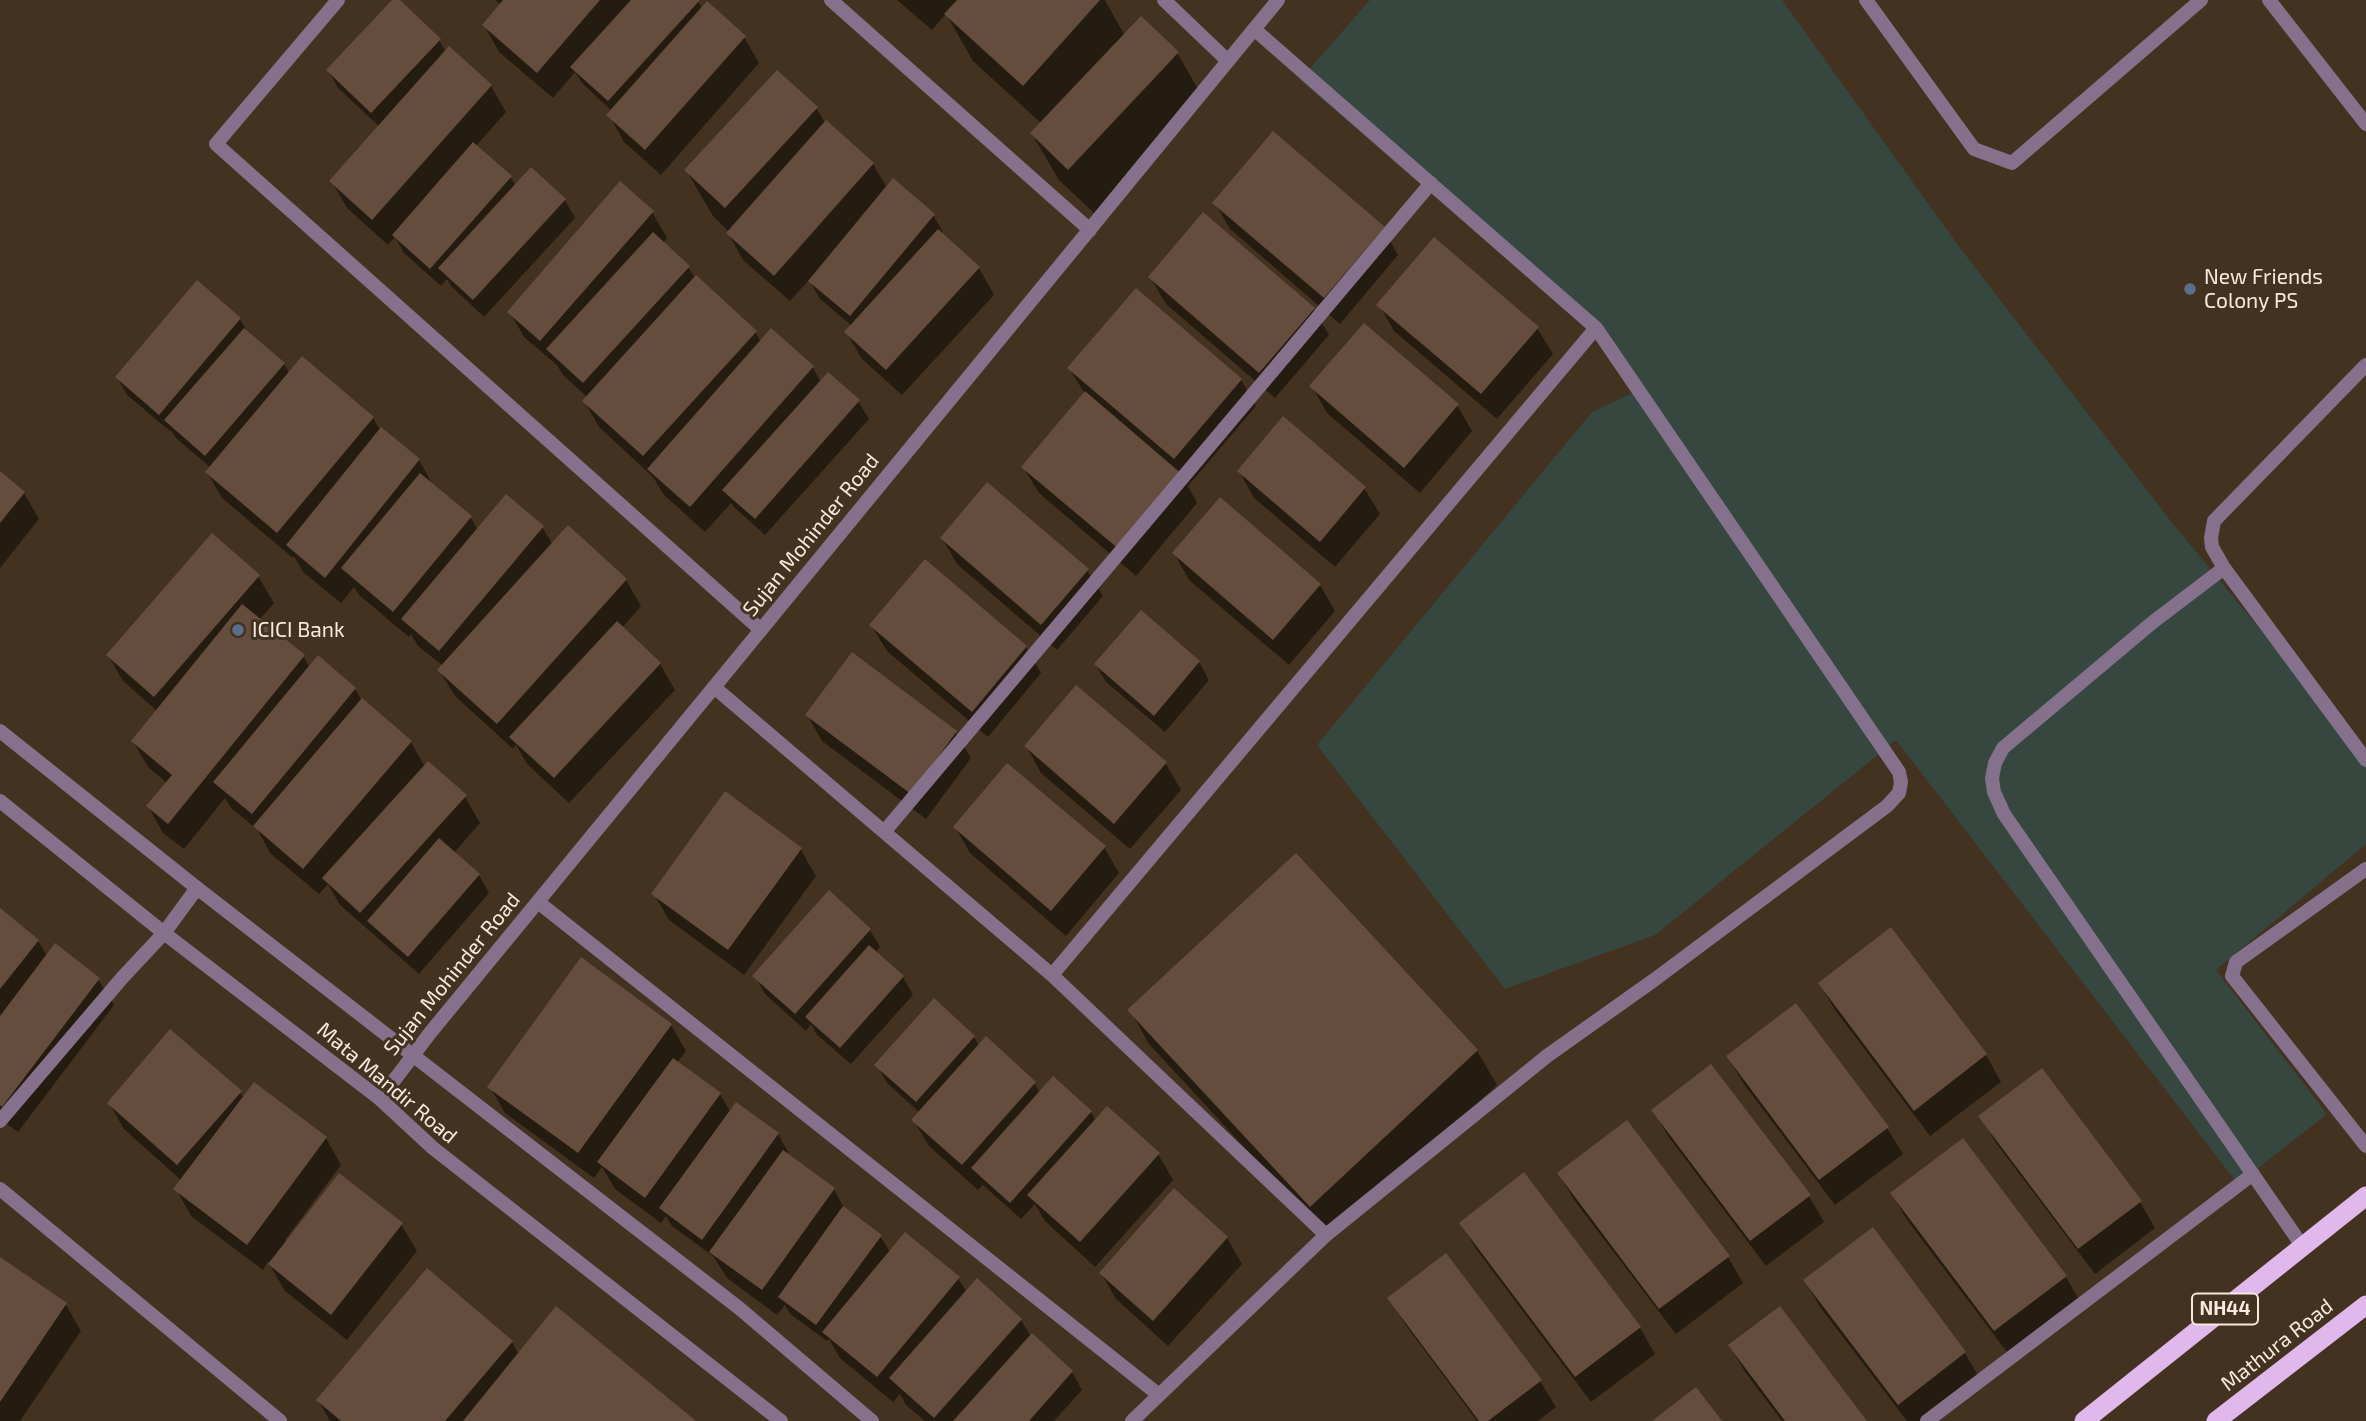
<!DOCTYPE html>
<html>
<head>
<meta charset="utf-8">
<style>
	body { margin:0 }
	canvas { display:block; background:#443220 }
</style>
</head>
<body>
<canvas width="2366" height="1421"></canvas>
<script>
const context = document.querySelector('canvas').getContext('2d');
context.lineJoin = 'round';
function fill(path, color) { context.fillStyle = color; context.fill(path, 'evenodd'); }
const toPath = rows => new Path2D(rows.map(r => 'M' + r).join(''));
function stroke(path, color, width, dash) { context.strokeStyle = color; context.lineWidth = width; context.lineCap = dash ? 'butt' : 'round'; context.setLineDash(dash || []); context.stroke(path); }
function label(font, color, halo, rows, align = 'center') {
  context.font = font + ' "Exo 2",sans-serif'; context.lineWidth = 6; context.setLineDash([]); context.textBaseline = 'middle'; context.strokeStyle = halo; context.fillStyle = color; for (const [text, x, y, turn = 0] of rows) {
    context.save(); context.translate(x, y); context.rotate((+turn || 0) * Math.PI / 180); context.textAlign = isNaN(turn) ? turn : align; if (halo) context.strokeText(text, 0, 0); context.fillText(text, 0, 0); context.restore();
  }
}
fill(toPath([
	[1370,0,1782,0,1960,248,2173,524,2366,757,2366,844,2216,970,2327,1114,2238,1184,1896,740,1655,935,1505,989,1317,745,1592,412,1634,392,1583,323,1300,80]
]), '#35473e');
fill(toPath([
	[395,0,398,0,439,40,446,52,491,86,506,112,476,146,510,177,516,186,565,200,575,218,484,317,451,286,447,279,441,286,404,253,395,237,388,245,347,208,332,182,380,127,338,88,328,70],
	[495,0,697,0,703,9,744,37,759,63,661,175,624,142,609,115,612,111,583,84,575,72,553,98,499,52,484,25,501,5],
	[897,0,1105,0,1125,36,1178,54,1204,100,1096,215,1059,180,1032,134,1042,124,973,61,946,14,932,30],
	[817,109,825,123,873,164,887,188,933,215,943,232,942,235,979,268,994,295,902,395,862,359,846,332,852,326,820,299,809,280,790,301,743,260,728,233,729,232,713,216,686,170],
	[1215,203,1383,228,1398,255,1340,324,1230,229],
	[652,212,667,238,663,243,688,267,695,278,755,332,761,342,771,331,813,368,821,382,858,401,869,419,765,535,735,508,731,503,705,532,664,495,653,477,599,427,584,401,587,397,563,375,557,365,525,338,509,312],
	[1150,277,1313,309,1329,335,1275,398,1166,304],
	[197,283,240,319,248,333,284,364,290,374,303,358,373,418,380,430,419,460,434,487,471,518,478,530,542,527,553,545,568,527,626,580,641,606,622,628,660,664,675,690,569,803,527,764,516,745,513,749,455,696,439,670,443,666,418,646,411,634,409,637,359,595,354,587,341,603,303,572,294,556,293,558,222,498,207,472,211,468,176,438,171,430,170,431,127,395,117,377],
	[1379,305,1537,328,1553,354,1497,419,1394,331],
	[1069,368,1241,380,1256,406,1188,486,1197,503,1136,576,1039,493,1023,467,1085,394],
	[1312,386,1457,405,1472,431,1420,493,1327,413],
	[1239,471,1364,488,1380,514,1335,567,1254,498],
	[0,474,24,493,39,519,0,568],
	[942,538,1087,570,1103,596,1057,650,957,564],
	[1174,553,1320,585,1335,611,1289,665,1189,580],
	[258,576,274,603,259,620,304,657,310,668,355,689,362,701,411,742,425,767,465,797,480,823,454,853,479,875,489,893,419,974,340,905,328,884,319,894,270,853,258,830,231,808,225,798,184,849,163,833,148,806,167,783,148,767,133,741,157,711,123,681,108,655],
	[871,625,1026,647,1041,673,988,737,887,651],
	[1199,662,1209,680,1165,732,1106,682,1096,665],
	[807,715,955,732,971,758,926,819,822,741],
	[1026,746,1166,764,1181,790,1130,849,1041,773],
	[726,794,801,850,816,876,744,975,669,920,654,894],
	[955,827,1104,847,1119,873,1066,936,970,853],
	[0,911,38,941,47,956,98,979,114,1005,18,1132,0,1119],
	[870,930,880,947,875,953,903,977,913,995,851,1064,817,1035,811,1024,806,1031,765,994,755,976],
	[1891,930,1986,1055,2001,1082,1930,1136,1835,1010,1820,984],
	[1130,1010,1477,1051,1497,1085,1330,1240,1149,1044],
	[671,1025,686,1051,677,1063,720,1094,731,1113,778,1134,788,1152,786,1155,834,1189,845,1210,880,1236,890,1252,958,1278,967,1293,978,1281,1021,1320,1031,1337,1072,1372,1082,1390,1054,1421,925,1421,906,1405,900,1394,893,1402,840,1358,829,1339,827,1341,790,1314,785,1305,777,1315,727,1278,713,1256,672,1226,666,1216,661,1223,615,1189,602,1167,594,1178,505,1113,490,1087],
	[974,1037,979,1046,1034,1083,1040,1093,1091,1112,1096,1121,1158,1154,1173,1180,1095,1267,1045,1221,1035,1204,1021,1219,983,1185,978,1190,929,1146,913,1120,920,1113,887,1083,877,1065],
	[1728,1057,1887,1128,1903,1154,1835,1205,1743,1083],
	[254,1084,326,1138,341,1165,285,1240,287,1242,401,1224,417,1251,347,1340,285,1291,268,1262,263,1270,191,1216,176,1189,182,1181,124,1129,109,1103,240,1092,244,1098],
	[1653,1110,1809,1196,1824,1222,1766,1266,1668,1136],
	[1981,1117,2140,1202,2155,1228,2095,1274,1996,1143],
	[1559,1174,1728,1257,1743,1283,1676,1334,1574,1200],
	[1892,1194,2066,1277,2081,1303,2010,1356,1907,1220],
	[1461,1223,1640,1328,1655,1354,1591,1402,1476,1249],
	[1872,1230,1965,1353,1980,1379,1926,1421,1907,1421,1820,1307,1805,1281],
	[1227,1238,1242,1264,1168,1346,1116,1299,1101,1273],
	[1445,1256,1540,1381,1556,1407,1538,1421,1477,1421,1405,1324,1389,1298],
	[0,1259,66,1305,81,1331,20,1421,0,1421],
	[512,1342,519,1355,694,1421,330,1421,318,1400],
	[1730,1346,1864,1421,1782,1421,1745,1372]
]), '#0007');
fill(toPath([
	[392,0,400,0,441,39,371,113,326,70],
	[503,0,600,0,537,73,482,25],
	[631,0,700,0,608,101,570,67],
	[957,0,1100,0,1023,86,944,14],
	[707,1,746,36,645,150,606,115],
	[1141,16,1179,52,1068,170,1030,133],
	[449,46,492,85,372,220,329,181],
	[777,70,818,107,725,208,684,170],
	[826,120,874,163,774,276,726,233],
	[1273,131,1385,227,1324,298,1212,203],
	[473,142,512,176,430,269,392,235],
	[531,167,566,199,473,300,438,268],
	[893,178,935,214,850,316,808,281],
	[620,181,654,211,540,341,507,312],
	[1203,212,1315,308,1259,373,1148,277],
	[938,229,980,267,886,370,844,332],
	[653,232,690,266,583,383,546,349],
	[1434,237,1539,327,1481,394,1376,305],
	[696,275,757,331,643,456,582,401],
	[197,280,241,318,159,415,115,377],
	[1136,288,1242,379,1174,459,1067,368],
	[1364,323,1459,404,1404,468,1309,386],
	[244,328,285,363,205,456,164,420],
	[771,328,814,366,690,507,647,469],
	[302,356,374,417,277,533,205,472],
	[828,372,860,400,755,519,722,490],
	[1085,391,1183,475,1120,550,1021,467],
	[1283,416,1366,487,1320,542,1237,471],
	[381,427,420,459,325,578,286,545],
	[0,471,25,492,0,523],
	[420,473,472,516,393,612,341,568],
	[987,482,1089,569,1041,625,940,538],
	[506,494,544,526,439,651,401,619],
	[1220,497,1321,584,1273,640,1172,553],
	[568,525,627,579,497,724,437,670],
	[212,533,260,575,154,697,106,655],
	[925,559,1027,646,972,712,869,625],
	[242,604,305,655,168,824,146,806,172,775,131,741],
	[1141,610,1200,661,1154,716,1094,664],
	[617,621,661,663,554,778,509,737],
	[852,652,957,731,911,794,805,715],
	[318,655,356,688,252,814,213,782],
	[1076,685,1167,762,1114,824,1024,746],
	[362,698,412,741,303,869,253,826],
	[428,761,467,795,360,913,322,878],
	[1007,763,1106,846,1051,911,953,827],
	[725,791,802,848,728,950,651,894],
	[439,838,480,874,408,957,367,921],
	[1296,853,1478,1050,1310,1207,1127,1010],
	[829,890,871,929,795,1014,752,976],
	[0,908,39,940,0,989],
	[1891,927,1987,1054,1914,1111,1818,983],
	[55,943,100,978,2,1107,0,1105,0,1016],
	[869,945,904,976,840,1048,805,1017],
	[581,957,672,1024,578,1153,487,1087],
	[934,998,975,1036,916,1102,874,1065],
	[1796,1003,1889,1127,1819,1180,1726,1056],
	[170,1029,242,1091,177,1165,107,1103],
	[986,1036,1036,1082,962,1165,911,1120],
	[673,1058,721,1093,645,1198,597,1162],
	[1711,1064,1811,1195,1750,1241,1651,1110],
	[2042,1068,2142,1201,2078,1249,1978,1116],
	[1053,1076,1092,1111,1010,1203,971,1168],
	[254,1082,327,1137,247,1245,173,1189],
	[736,1102,779,1133,702,1240,659,1208],
	[1107,1106,1160,1153,1080,1242,1027,1195],
	[1627,1120,1730,1256,1659,1309,1557,1173],
	[1963,1138,2067,1276,1994,1331,1890,1193],
	[783,1150,835,1188,762,1290,709,1252],
	[1524,1172,1641,1327,1575,1377,1459,1223],
	[339,1173,403,1223,331,1315,268,1264],
	[1174,1188,1228,1237,1153,1321,1099,1273],
	[843,1206,882,1235,816,1325,778,1297],
	[1873,1227,1966,1352,1898,1405,1803,1280],
	[905,1232,960,1277,877,1377,822,1332],
	[1446,1253,1542,1380,1488,1421,1479,1421,1387,1298],
	[0,1257,67,1303,0,1402],
	[427,1268,513,1341,445,1421,341,1421,316,1400],
	[977,1278,1022,1319,934,1418,889,1378],
	[556,1306,696,1421,463,1421],
	[1780,1306,1867,1421,1785,1421,1728,1345],
	[1032,1333,1073,1371,1029,1421,953,1421],
	[1696,1387,1722,1421,1652,1421]
]), '#644d3d');
stroke(toPath([
	[1866,0,1974,149,2012,163,2201,0],
	[2269,0,2366,124],
	[2366,365,2214,521,2211,538,2212,547,2224,568,2366,760],
	[2224,568,2153,622,2003,748,1995,763,1992,778,1994,792,2004,814,2303,1247],
	[2366,869,2236,962,2232,976,2366,1146],
	[1927,1421,2253,1174]
]), '#85718b', 14);
stroke(toPath([
	[338,0,216,144,761,630],
	[831,0,1090,230],
	[1164,0,1228,61],
	[714,687,1052,975,1326,1235],
	[884,832,1431,183],
	[538,902,1159,1395],
	[1052,975,1596,328],
	[0,1121,122,978,164,933,197,888],
	[0,1189,280,1421],
	[1132,1421,1326,1235,1547,1056,1654,980,1887,806,1899,793,1901,782,1899,772,1596,328,1254,29]
]), '#85718b', 14);
stroke(toPath([
	[0,731,197,888,739,1308,872,1421],
	[0,801,164,933,380,1099,433,1148,781,1421],
	[380,1099,430,1033,1278,0]
]), '#85718b', 14);
stroke(toPath([
	[2084,1421,2366,1196],
	[2216,1421,2366,1305]
]), '#e0b8ec', 19);
for (const [x, y, r, color] of [
	[2190,289,7,"#5c6f8a"],
	[238,630,7,"#5c6f8a"]
]) { const dot = new Path2D(); dot.arc(x, y, r, 0, 2 * Math.PI); context.fillStyle = color; context.fill(dot); stroke(dot, '#443220', 2.5); }
for (const [x, y, w] of [
	[2225,1309,66]
]) { const box = new Path2D(); box.roundRect(x - w / 2, y - 15.5, w, 31, 5); context.fillStyle = '#443220'; context.fill(box); stroke(box, '#f6eadf', 2); }
label('bold 19px', '#f6eadf', null, [
	["NH44",2225,1309]
]);
label('21px', '#f6eadf', '#443220', [
	["New Friends",2204,277],
	["Colony PS",2204,301],
	["ICICI Bank",252,630]
], 'left');
label('21px', '#f6eadf', '#443220', [
	["Sujan Mohinder Road",811,535,-51],
	["Sujan Mohinder Road",452,974,-51],
	["Mata Mandir Road",387,1083,40],
	["Mathura Road",2277,1345,-38]
]);
</script>
</body>
</html>
